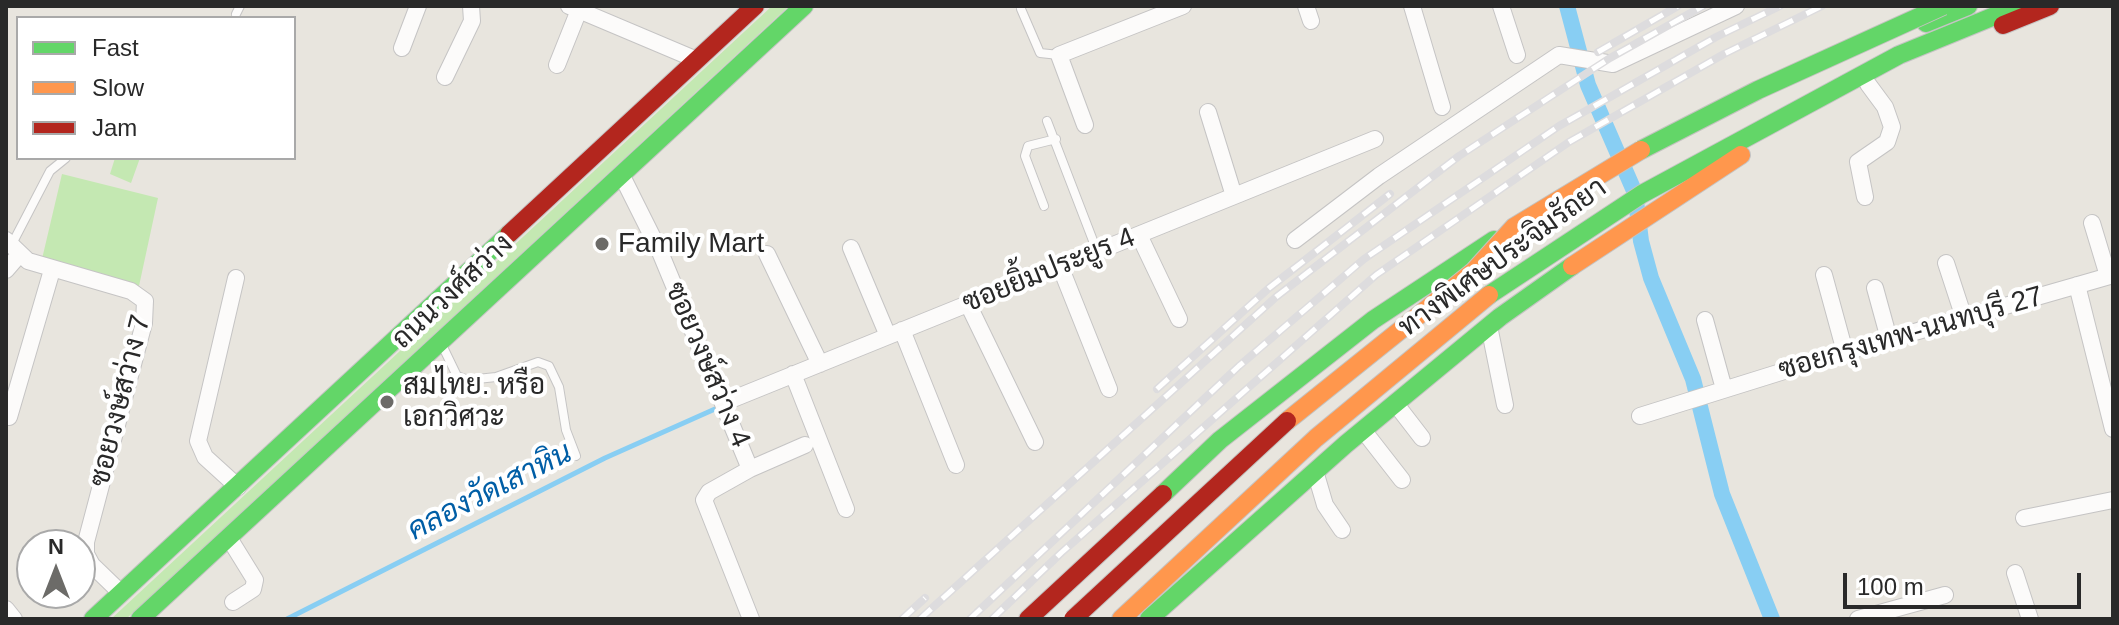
<!DOCTYPE html>
<html>
<head>
<meta charset="utf-8">
<style>
	body { margin:0 }
	#map { position:relative; width:2119px; height:625px; overflow:hidden; background:#e8e5de; font-family:Helvetica,sans-serif }
	canvas { display:block }
	.frame { position:absolute; inset:0; border:8px solid #292929; pointer-events:none }
	.legend { position:absolute; left:16px; top:16px; width:280px; height:144px; box-sizing:border-box; background:#fff; border:2px solid #a9a9a9; margin:0; padding:10px 14px; list-style:none; font-size:24px; color:#292929 }
	.legend li { display:flex; align-items:center; gap:16px; height:40px }
	.legend b { width:40px; border:2px solid #a9a9a9 }
	.north { position:absolute; left:16px; top:529px; width:80px; height:80px; box-sizing:border-box; background:#fff; border:2px solid #a9a9a9; border-radius:50%; rotate:0deg; font-size:22px; font-weight:700; line-height:32px; text-align:center; color:#292929 }
	.north::after { content:''; display:block; margin:auto; width:28px; height:36px; background:#6c6b68; clip-path:polygon(50% 0,100% 100%,50% 72%,0 100%) }
	.scale { position:absolute; left:1843px; top:573px; width:238px; height:36px; box-sizing:border-box; border:4px solid #292929; border-top:0; padding-left:10px; font-size:24px; line-height:28px; white-space:nowrap; color:#292929; -webkit-text-stroke:6px #fff; paint-order:stroke }
</style>
</head>
<body>
<div id="map">
<canvas width="2119" height="625"></canvas>
<div class="frame"></div>
<ul class="legend">
<li><b style="height:10px;background:#63d668"></b>Fast</li>
<li><b style="height:10px;background:#ff974d"></b>Slow</li>
<li><b style="height:10px;background:#b3261e"></b>Jam</li>
</ul>
<div class="north">N</div>
<div class="scale">100 m</div>
</div>
<script>
const context = document.querySelector('canvas').getContext('2d');
context.lineJoin = 'round';
function fill(path, color) { context.fillStyle = color; context.fill(path, 'evenodd'); }
const toPath = rows => new Path2D(rows.map(r => 'M' + r).join(''));
function stroke(path, color, width, dash) { context.strokeStyle = color; context.lineWidth = width; context.lineCap = dash ? 'butt' : 'round'; context.setLineDash(dash || []); context.stroke(path); }
function label(font, color, halo, rows, align = 'center') {
  context.font = font + ' Helvetica,Sarabun,sans-serif'; context.lineWidth = 8; context.setLineDash([]); context.textBaseline = 'middle'; context.strokeStyle = halo; context.fillStyle = color; for (const [text, x, y, turn = 0] of rows) {
    context.save(); context.translate(x, y); context.rotate((+turn || 0) * Math.PI / 180); context.textAlign = isNaN(turn) ? turn : align; if (halo) context.strokeText(text, 0, 0); context.fillText(text, 0, 0); context.restore();
  }
}
fill(toPath([
	[772,6,789,6,126,619,111,619],
	[115,158,140,158,131,183,110,174],
	[62,174,158,198,139,286,42,259]
]), '#c4e8b2');
stroke(toPath([
	[287,619,605,458,715,409]
]), '#88cef3', 5);
stroke(toPath([
	[1567,6,1588,85,1635,193,1641,241,1651,278,1693,379,1722,494,1772,619]
]), '#88cef3', 16);
const lane = toPath([
	[1021,9,1040,53,1059,55],
	[236,14,240,6],
	[1047,121,1097,251],
	[1044,206,1025,156,1028,146,1056,139],
	[12,244,50,171,66,158],
	[443,347,457,376,468,380,496,377,538,362,549,366,559,387,566,430,576,456]
]);
const street = toPath([
	[569,6,697,60],
	[1306,6,1311,21],
	[1412,6,1442,107],
	[1501,6,1517,55],
	[402,48,418,6],
	[557,65,579,10],
	[445,77,472,21,471,6],
	[1208,112,1234,196],
	[1085,125,1059,55,1183,6],
	[621,174,660,252,750,469],
	[1865,197,1858,162,1887,142,1892,127,1885,107,1868,84],
	[2092,223,2108,276],
	[1139,235,1179,319],
	[6,240,28,261,131,291,145,301,144,323,86,542,86,554,92,565,121,593],
	[1295,240,1379,176,1559,55,1613,64,1736,6],
	[851,248,888,336],
	[767,254,820,364],
	[1946,263,1964,318],
	[1060,266,1109,389],
	[6,270,19,255],
	[1824,275,1845,352],
	[236,278,198,441,205,457,238,487],
	[2077,285,2113,429],
	[1875,288,1889,339],
	[968,304,1035,442],
	[1705,320,1724,389],
	[1489,326,1505,405],
	[902,330,956,465],
	[793,374,846,509],
	[723,403,1375,139],
	[1395,403,1422,438],
	[1640,416,1845,352,2113,275],
	[9,417,52,270],
	[1363,430,1402,480],
	[1315,471,1325,505,1342,530],
	[2024,518,2113,500],
	[229,538,255,580,253,589,233,602],
	[2015,573,2030,619],
	[6,609,14,619],
	[751,619,704,500,709,492,750,469,805,445],
	[1858,619,1945,595]
]);
const fast = toPath([
	[1926,23,1968,6],
	[1489,295,1642,194,1899,55,2019,6],
	[1163,494,1220,440,1373,320,1494,240],
	[93,619,509,234],
	[140,619,804,6],
	[1149,619,1346,444,1500,317,1572,266]
]);
const slow = toPath([
	[1572,266,1741,155],
	[1121,619,1316,438,1489,295]
]);
const jam = toPath([
	[2003,25,2050,6],
	[509,234,755,6],
	[1028,619,1163,494]
]);
stroke(lane, '#c5c4c4', 10);
stroke(street, '#c5c4c4', 18);
stroke(fast, '#c5c4c4', 20);
stroke(slow, '#c5c4c4', 20);
stroke(jam, '#c5c4c4', 20);
stroke(lane, '#fcfbfa', 8);
stroke(street, '#fcfbfa', 16);
stroke(fast, '#63d668', 18);
stroke(slow, '#ff974d', 18);
stroke(jam, '#b3261e', 18);
const rail = toPath([
	[1598,52,1678,6],
	[1157,389,1269,288,1390,194],
	[902,619,925,598],
	[920,619,1276,297,1459,156,1610,58,1703,6],
	[970,619,1239,366,1364,259,1559,126,1716,37,1780,6],
	[992,619,1061,553,1376,275,1569,142,1724,54,1822,6]
]);
stroke(rail, '#dddcde', 8);
stroke(rail, '#fff', 5, [15]);
const fastBridge = toPath([
	[1641,150,1758,90,1943,6]
]);
const slowBridge = toPath([
	[1287,421,1474,271,1514,227,1641,150]
]);
const jamBridge = toPath([
	[1073,619,1287,421]
]);
stroke(fastBridge, '#c4c3c0', 20, []);
stroke(slowBridge, '#c4c3c0', 20, []);
stroke(jamBridge, '#c4c3c0', 20, []);
stroke(fastBridge, '#63d668', 18);
stroke(slowBridge, '#ff974d', 18);
stroke(jamBridge, '#b3261e', 18);
for (const [x, y, r, color] of [
	[602,244,8,"#6c6b68"],
	[387,402,8,"#6c6b68"]
]) { const dot = new Path2D(); dot.arc(x, y, r, 0, 2 * Math.PI); context.fillStyle = color; context.fill(dot); stroke(dot, '#fff', 3); }
label('28px', '#292929', '#fff', [
	["Family Mart",618,244],
	["สมไทย. หรือ",403,386],
	["เอกวิศวะ",403,418]
], 'left');
label('28px', '#292929', '#fff', [
	["ทางพิเศษประจิมรัถยา",1503,258,-36],
	["ซอยยิ้มประยูร 4",1049,271,-22],
	["ถนนวงศ์สว่าง",453,292,-43],
	["ซอยกรุงเทพ-นนทบุรี 27",1911,334,-16],
	["ซอยวงษ์สว่าง 4",707,365,67],
	["ซอยวงษ์สว่าง 7",121,401,-76]
]);
label('italic 30px', '#005ea6', '#fff', [
	["คลองวัดเสาหิน",490,492,-27]
]);
</script>
</body>
</html>
